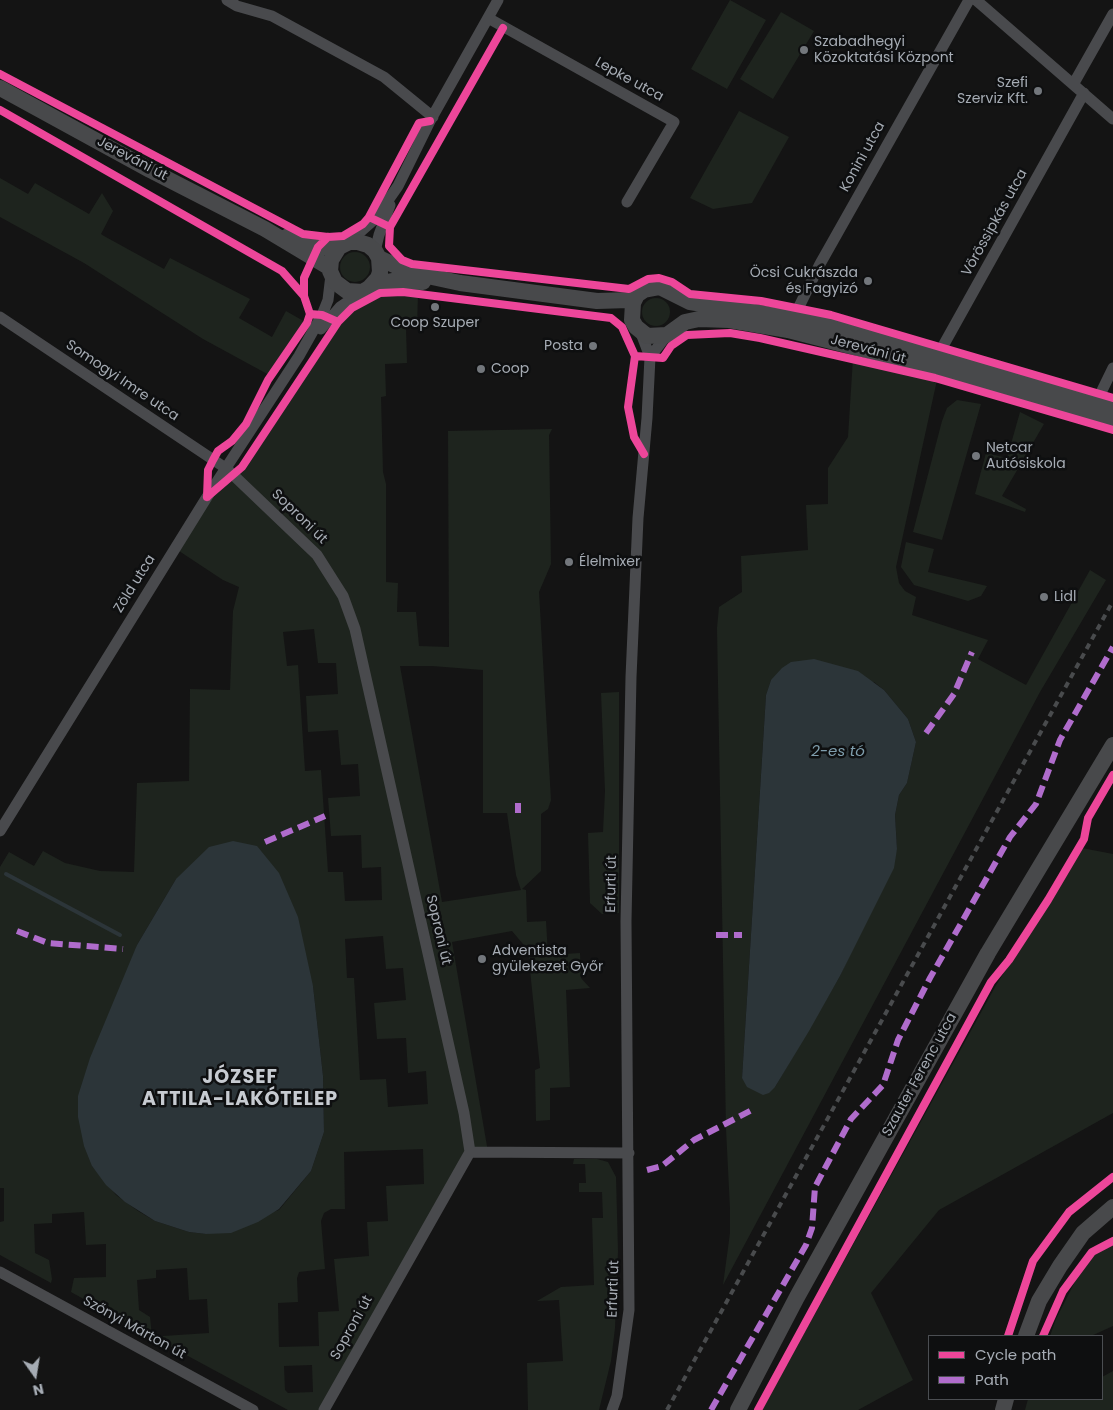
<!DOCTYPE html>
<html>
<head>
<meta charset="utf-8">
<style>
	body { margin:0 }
	#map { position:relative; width:1113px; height:1410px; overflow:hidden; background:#141414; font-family:Poppins,sans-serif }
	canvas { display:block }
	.legend { position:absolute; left:928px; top:1335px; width:175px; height:65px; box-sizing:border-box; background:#0e0f10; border:1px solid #4b4e52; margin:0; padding:6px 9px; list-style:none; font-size:15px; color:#a6acb4 }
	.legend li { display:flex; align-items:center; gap:10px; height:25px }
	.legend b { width:25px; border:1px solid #4b4e52 }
	.north { position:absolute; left:10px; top:1350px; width:50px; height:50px; -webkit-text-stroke:4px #0e0f10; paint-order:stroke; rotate:167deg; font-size:14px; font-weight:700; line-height:20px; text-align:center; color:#a6acb4 }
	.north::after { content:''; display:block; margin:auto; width:18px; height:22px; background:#a6acb4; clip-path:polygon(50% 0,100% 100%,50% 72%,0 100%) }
</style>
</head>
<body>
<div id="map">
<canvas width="1113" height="1410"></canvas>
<ul class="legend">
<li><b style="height:6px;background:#ed469a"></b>Cycle path</li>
<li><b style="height:6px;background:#b06ccc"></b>Path</li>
</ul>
<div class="north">N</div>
</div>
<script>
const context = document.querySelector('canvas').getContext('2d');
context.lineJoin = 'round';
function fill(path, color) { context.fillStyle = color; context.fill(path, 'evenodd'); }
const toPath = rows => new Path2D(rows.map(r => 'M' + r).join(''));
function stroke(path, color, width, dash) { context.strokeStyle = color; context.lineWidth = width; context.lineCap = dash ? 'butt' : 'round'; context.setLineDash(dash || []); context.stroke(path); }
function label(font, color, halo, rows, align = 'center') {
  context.font = font + ' Poppins,sans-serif'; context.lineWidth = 5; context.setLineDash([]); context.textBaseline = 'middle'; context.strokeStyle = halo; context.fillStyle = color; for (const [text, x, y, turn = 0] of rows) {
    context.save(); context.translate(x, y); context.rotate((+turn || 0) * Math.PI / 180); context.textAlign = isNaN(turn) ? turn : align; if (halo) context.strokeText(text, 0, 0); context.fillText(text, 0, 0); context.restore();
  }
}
fill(toPath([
	[730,0,766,20,727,89,691,69],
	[781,12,814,31,773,99,740,79],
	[739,111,789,137,752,203,713,209,690,198],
	[0,178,28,194,35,183,89,214,102,193,113,211,101,234,104,236,164,269,170,258,250,299,239,318,272,337,286,311,307,323,271,376,203,339,84,263,0,217],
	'340 267a15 15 0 1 1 30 0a15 15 0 1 1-30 0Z',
	[402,292,418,294,417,328,406,328,407,363,385,364,386,396,381,397,383,472,386,484,386,582,398,583,397,612,416,612,419,646,449,647,448,431,552,429,549,435,551,564,539,592,551,800,548,809,541,814,541,871,522,889,526,890,527,922,546,921,548,955,580,953,581,978,590,988,566,990,570,1087,550,1088,550,1120,536,1121,535,1070,540,1068,528,950,512,931,452,942,488,1152,470,1152,324,1410,288,1410,164,1343,163,1336,209,1333,207,1299,189,1300,187,1268,156,1270,156,1278,137,1280,139,1310,150,1317,152,1337,71,1292,74,1278,106,1277,106,1244,86,1245,84,1212,52,1214,52,1223,34,1224,35,1253,49,1260,52,1279,51,1283,0,1255,0,1222,4,1221,4,1188,0,1188,0,867,9,852,34,866,43,851,65,863,100,871,134,872,137,783,189,781,190,689,230,690,233,611,239,587,223,580,176,549,207,497,242,467,338,322,352,308,380,293],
	[314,629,318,663,336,663,338,694,306,696,308,732,338,730,341,765,358,764,360,796,328,798,331,836,361,835,362,868,381,867,382,900,345,901,343,872,328,872,321,770,305,771,298,665,287,666,283,632],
	[400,666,432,666,483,670,483,813,507,813,516,875,521,890,442,902],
	[176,879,313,986,323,1076,324,1132,311,1171,279,1210,206,1234,189,1232,155,1221,138,1211,116,1195,92,1166,137,945],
	[383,936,386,969,403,968,406,1000,374,1003,377,1039,406,1038,408,1073,426,1071,428,1104,388,1107,386,1079,360,1080,354,978,347,978,345,939],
	[423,1149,424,1184,386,1186,388,1221,367,1222,369,1256,334,1259,339,1311,318,1312,319,1346,279,1347,278,1303,298,1302,297,1278,299,1272,325,1269,321,1221,324,1213,331,1209,345,1209,344,1152],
	[312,1365,313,1392,288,1393,285,1390,284,1366],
	'642 312a14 14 0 1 1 28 0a14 14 0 1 1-28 0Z',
	[853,358,937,380,896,567,899,583,905,591,916,597,912,615,988,640,978,659,1026,685,1090,570,1106,580,1040,692,723,1285,730,1233,730,1209,726,1129,717,628,719,607,742,592,741,556,808,550,806,505,828,504,828,468,848,437],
	[771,680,874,682,884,690,908,719,916,742,907,783,899,795,895,815,897,849,840,976,775,1087,742,1078,766,695],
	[957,400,981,404,942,540,913,532,942,421,947,408],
	[1020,412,1044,424,1002,496,1026,509,1025,512,975,494,986,453,1007,458],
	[906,542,934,549,928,572,987,586,981,596,968,601,914,585,901,567],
	[619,692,619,913,602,914,590,903,588,833,603,832,605,791,601,693],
	[1082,848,1113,854,1113,1113,939,1210,871,1293,913,1380,858,1410,762,1410,995,987],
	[574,1159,597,1159,608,1162,616,1177,618,1251,615,1328,611,1361,599,1410,528,1410,527,1363,563,1361,559,1300,537,1301,561,1287,594,1285,592,1218,603,1218,602,1192,579,1192,579,1183,586,1183,585,1164,573,1164],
	[1113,1240,1113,1326,1091,1336,1050,1336,1056,1319,1087,1258],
	[1113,1371,1113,1410,1025,1410,1028,1399,1102,1399,1102,1377]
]), '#1e241e');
fill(toPath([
	[814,659,858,671,884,690,908,719,916,742,907,783,899,795,895,815,897,849,894,868,840,976,809,1031,775,1087,769,1093,763,1095,747,1087,742,1078,766,695,771,680,782,668,791,662],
	[233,841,257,846,279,873,298,917,313,986,323,1076,324,1132,311,1171,279,1209,258,1222,231,1233,206,1234,189,1232,155,1221,125,1202,106,1185,92,1166,84,1146,78,1117,78,1096,90,1058,137,945,176,879,209,847]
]), '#2c3539');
stroke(toPath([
	[6,874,120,935]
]), '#2c3539', 4);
stroke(toPath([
	[227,0,237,6,272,16,384,77,433,117],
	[976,0,1113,119],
	[488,18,674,122,627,202],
	[1074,83,1113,14],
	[349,242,375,219,398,186,430,121,498,0],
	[375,251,379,235,390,205],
	[0,317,227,469,317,555,343,596,355,629,464,1113,470,1152,324,1410],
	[790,325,820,264,969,0],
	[321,329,340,307,362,292],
	[650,357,667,335],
	[939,362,943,346,1084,93],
	[1094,407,1113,368],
	[0,831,207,497,299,356,322,315,328,300,331,275],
	[470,1152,629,1153],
	[0,1272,253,1410],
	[612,1410,617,1396,629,1310,626,921,631,677,638,518,647,418,650,357,641,333]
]), '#494a4d', 11);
stroke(toPath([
	[0,88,150,170,265,229,330,268],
	[288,236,318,247,339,247],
	[379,258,409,272,460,283,597,301,629,300,644,290,660,287,690,302,829,324,916,347,1113,407],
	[369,288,378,278,380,272,379,258,375,251,368,245,358,242,349,242,339,247,331,260,330,271,335,282,347,291,363,292,369,288,381,283,392,281,423,282],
	[637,295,633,303,632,320,636,327,647,336,667,335,685,322,699,319,729,320,788,330,912,362,1113,422],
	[1026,1336,1039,1301,1060,1266,1083,1233,1113,1207],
	[738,1410,797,1297,988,953,1113,745],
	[1003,1410,1006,1399]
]), '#48494b', 16);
stroke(toPath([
	[667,1410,1113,601]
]), '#494b4d', 4, [6, 5]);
stroke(toPath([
	[926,733,954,694,972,652],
	[518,813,518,803],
	[265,842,325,816],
	[17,931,48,943,123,949],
	[716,935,742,935],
	[647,1170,662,1166,694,1140,752,1110],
	[711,1410,806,1245,812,1228,815,1187,851,1119,883,1085,898,1040,930,978,1010,837,1036,804,1060,740,1113,647]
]), '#b06ccc', 6, [12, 6]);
stroke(toPath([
	[503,28,390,227,389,246,402,260,412,264,629,289,648,279,659,278,672,282,690,294,761,301,831,315,1113,398],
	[0,74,303,234,328,237,343,236,363,224,369,217,390,227],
	[0,110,282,271,304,296,310,314,322,315,338,322,352,308,380,293,403,292,611,318,622,327,635,356,663,358,671,346,687,335,730,333,760,338,935,378,1113,430],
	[369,217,419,123,430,121],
	[304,296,304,278,318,247,328,237],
	[635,356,628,407,634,437,644,454],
	[207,497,242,467,338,322],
	[207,497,208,470,213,460,218,451,232,441,246,424,268,380,307,323,310,314],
	[1008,1336,1033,1261,1069,1212,1113,1177],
	[1043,1336,1063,1291,1092,1252,1113,1241],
	[758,1410,991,982,1009,960,1048,900,1084,839,1088,818,1113,775]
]), '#ed469a', 8);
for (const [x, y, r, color] of [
	[804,50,5,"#73777c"],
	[1038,91,5,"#73777c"],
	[868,281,5,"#73777c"],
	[435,307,5,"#73777c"],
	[593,346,5,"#73777c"],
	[481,369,5,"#73777c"],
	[976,456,5,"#73777c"],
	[569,562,5,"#73777c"],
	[1044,597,5,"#73777c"],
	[482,959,5,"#73777c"]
]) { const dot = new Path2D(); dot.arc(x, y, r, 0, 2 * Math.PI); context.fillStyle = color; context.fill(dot); stroke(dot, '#0e0f10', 2); }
label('14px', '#a6acb4', '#0e0f10', [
	["Szabadhegyi",814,42],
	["Közoktatási Központ",814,58],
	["Szefi",1028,83,"right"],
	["Szerviz Kft.",1028,99,"right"],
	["Öcsi Cukrászda",858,273,"right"],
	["és Fagyizó",858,289,"right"],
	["Coop Szuper",435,323,"center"],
	["Posta",583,346,"right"],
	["Coop",491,369],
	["Netcar",986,448],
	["Autósiskola",986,464],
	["Élelmixer",579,562],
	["Lidl",1054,597],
	["Adventista",492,951],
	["gyülekezet Győr",492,967]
], 'left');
label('14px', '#a6acb4', '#0e0f10', [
	["Lepke utca",629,80,29],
	["Konini utca",863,157,-61],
	["Jereváni út",132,159,28],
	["Vörössipkás utca",995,223,-61],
	["Jereváni út",868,350,15],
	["Somogyi Imre utca",122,381,34],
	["Soproni út",299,517,44],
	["Zöld utca",135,584,-58],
	["Erfurti út",612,884,-89],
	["Soproni út",438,930,77],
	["Szauter Ferenc utca",920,1075,-61],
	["Erfurti út",614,1289,-88],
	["Szőnyi Márton út",134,1328,29],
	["Soproni út",352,1328,-61]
]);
label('italic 15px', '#7f9ead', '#0e0f10', [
	["2-es tó",838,752]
]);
context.letterSpacing = '1px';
label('bold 19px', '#c7cbd1', '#0e0f10', [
	["JÓZSEF",240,1078],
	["ATTILA-LAKÓTELEP",240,1100]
]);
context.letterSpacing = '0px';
</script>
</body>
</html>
